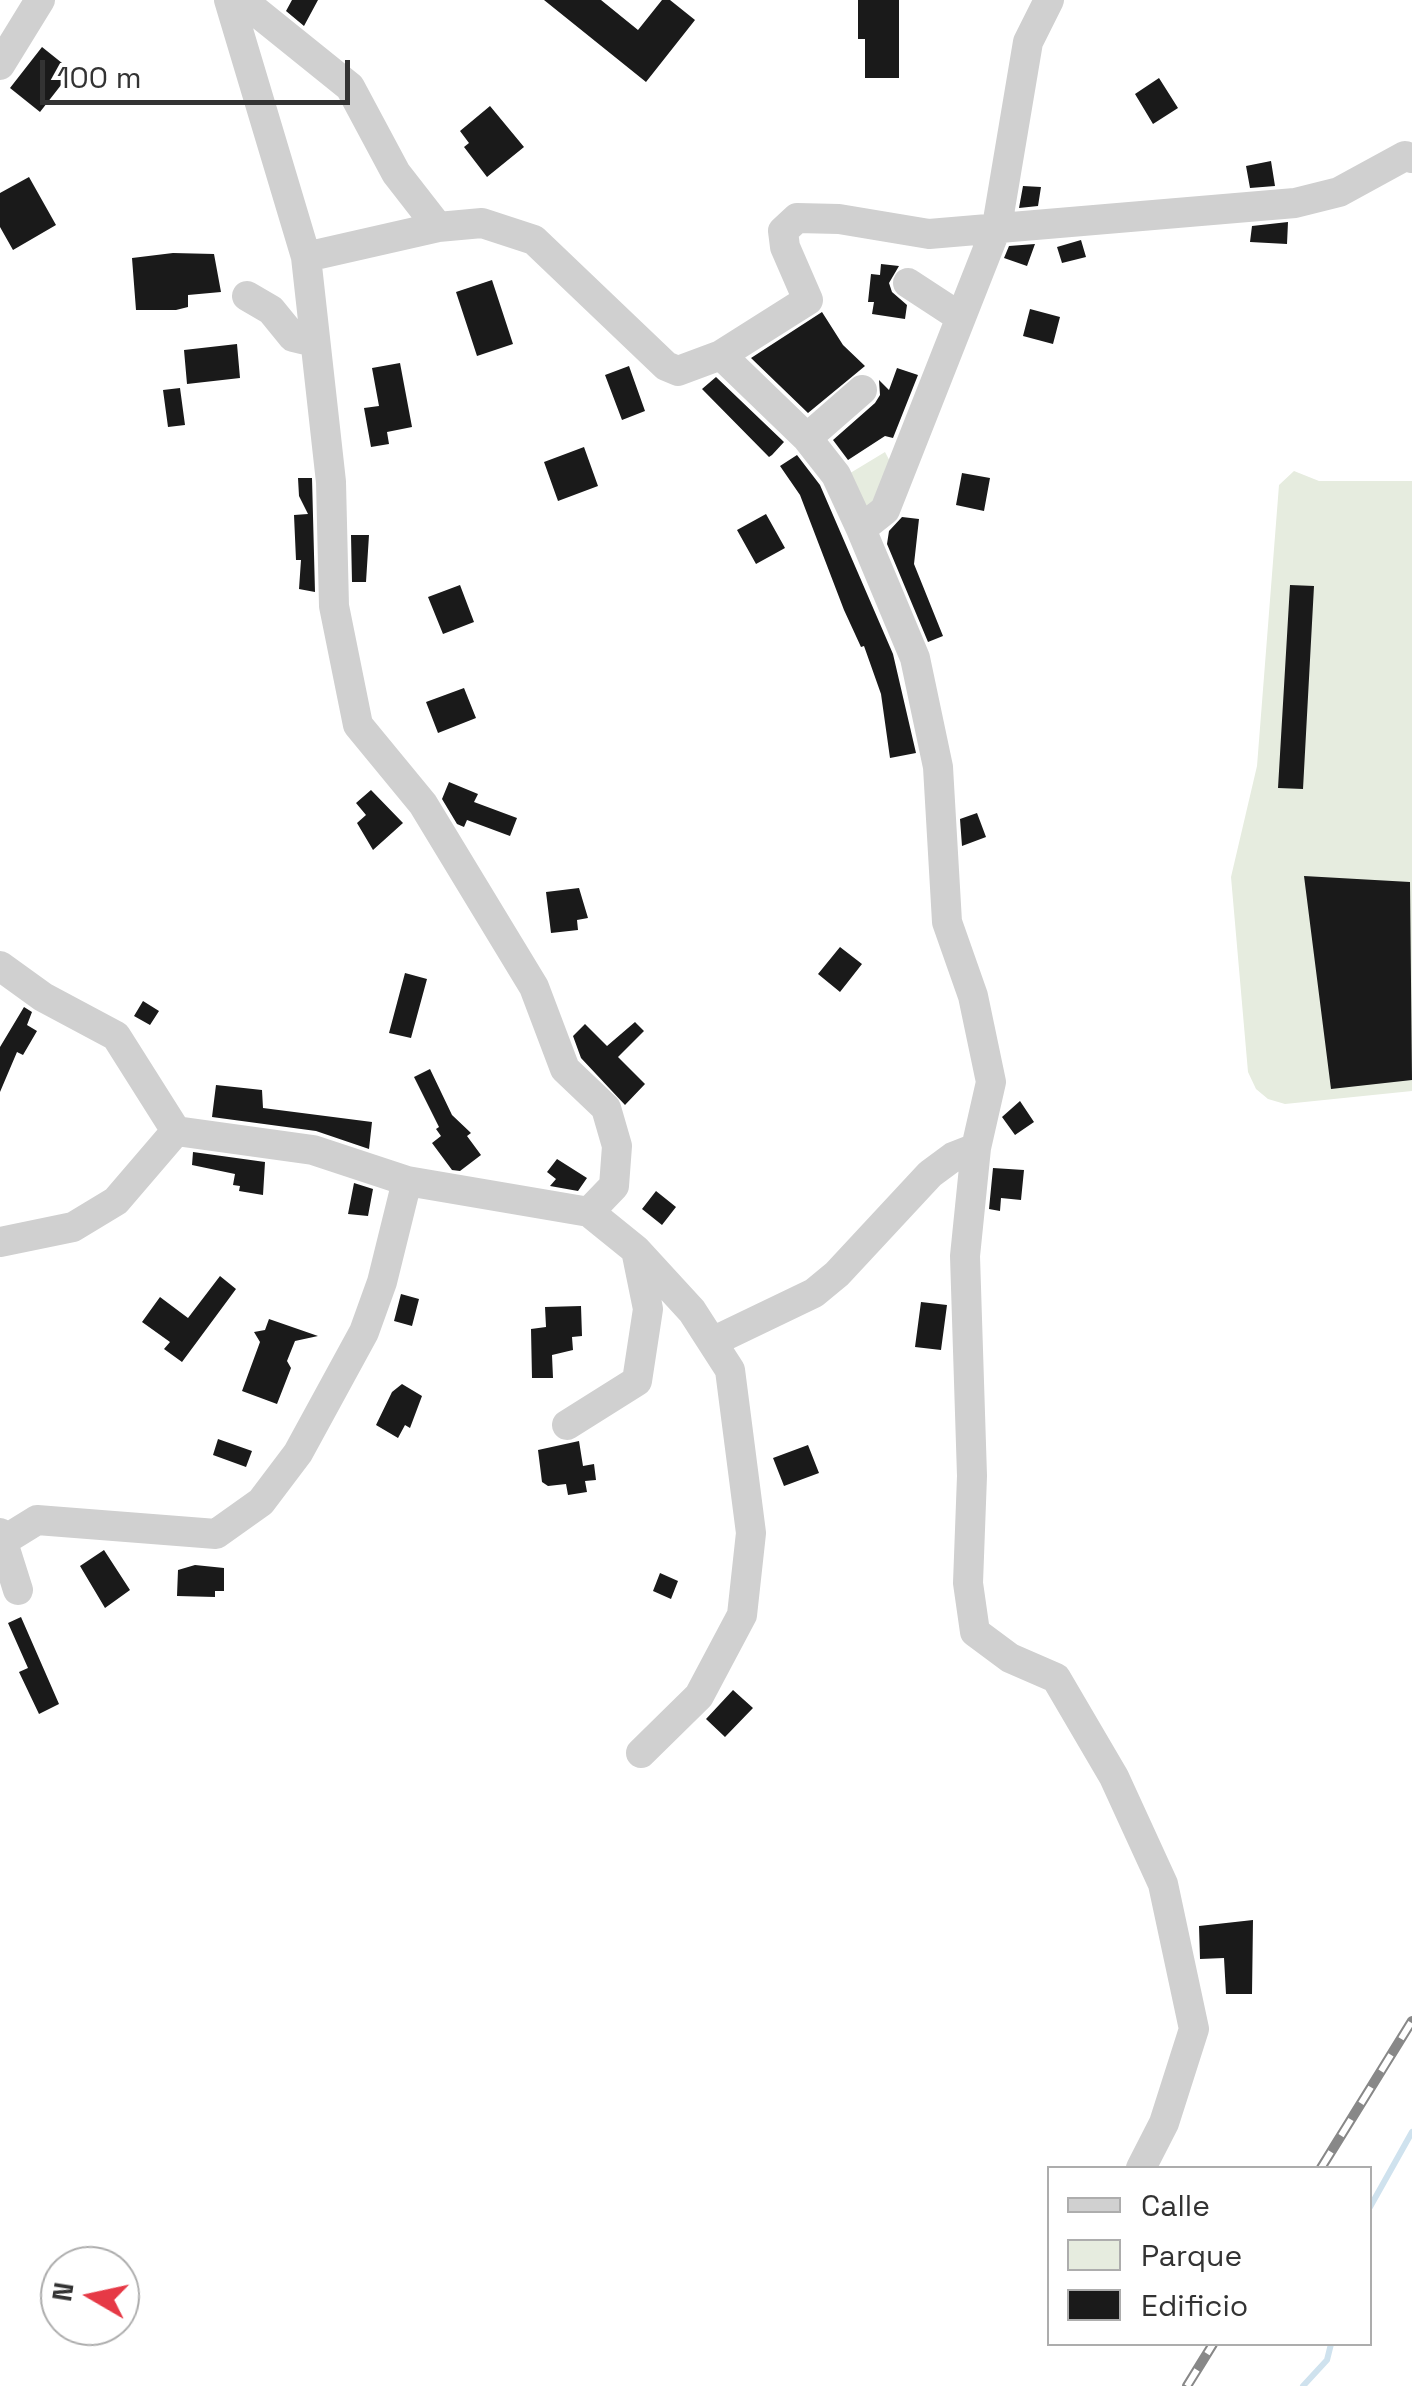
<!DOCTYPE html>
<html>
<head>
<meta charset="utf-8">
<style>
	body { margin:0 }
	#map { position:relative; width:1412px; height:2386px; overflow:hidden; background:#fff; font-family:"Space Grotesk",sans-serif }
	canvas { display:block }
	.legend { position:absolute; left:1047px; top:2166px; width:325px; height:180px; box-sizing:border-box; background:#fff; border:2px solid #adadad; margin:0; padding:12px 18px; list-style:none; font-size:30px; color:#333 }
	.legend li { display:flex; align-items:center; gap:20px; height:50px }
	.legend b { width:50px; border:2px solid #adadad }
	.north { position:absolute; left:40px; top:2246px; width:100px; height:100px; box-sizing:border-box; background:#fff; border:2px solid #adadad; border-radius:50%; rotate:279deg; font-size:28px; font-weight:700; line-height:40px; text-align:center; color:#333 }
	.north::after { content:''; display:block; margin:auto; width:35px; height:45px; background:#e63946; clip-path:polygon(50% 0,100% 100%,50% 72%,0 100%) }
	.scale { position:absolute; left:40px; top:60px; width:310px; height:45px; box-sizing:border-box; border:5px solid #333; border-top:0; padding-left:12px; font-size:30px; line-height:35px; white-space:nowrap; color:#333; -webkit-text-stroke:8px #fff; paint-order:stroke }
</style>
</head>
<body>
<div id="map">
<canvas width="1412" height="2386"></canvas>
<ul class="legend">
<li><b style="height:12px;background:#d0d0d0"></b>Calle</li>
<li><b style="height:28px;background:#e6ecdf"></b>Parque</li>
<li><b style="height:28px;background:#1a1a1a"></b>Edificio</li>
</ul>
<div class="north">N</div>
<div class="scale">100 m</div>
</div>
<script>
const context = document.querySelector('canvas').getContext('2d');
context.lineJoin = 'round';
function fill(path, color) { context.fillStyle = color; context.fill(path, 'evenodd'); }
const toPath = rows => new Path2D(rows.map(r => 'M' + r).join(''));
function stroke(path, color, width, dash) { context.strokeStyle = color; context.lineWidth = width; context.lineCap = dash ? 'butt' : 'round'; context.setLineDash(dash || []); context.stroke(path); }
fill(toPath([
	[885,452,894,469,880,504,866,506,847,475],
	[1294,471,1319,481,1412,481,1412,1091,1285,1104,1268,1099,1256,1089,1248,1072,1231,877,1257,766,1279,485]
]), '#e6ecdf');
stroke(toPath([
	[1370,2207,1412,2132],
	[1303,2386,1327,2360,1331,2344]
]), '#cfe2ee', 6);
fill(toPath([
	[292,0,318,0,304,26,286,11],
	[544,0,601,0,638,30,662,0,670,0,695,20,646,82],
	[858,0,899,0,899,78,865,78,865,39,858,39],
	[42,47,72,71,40,112,10,88],
	[1159,78,1178,108,1153,124,1135,94],
	[490,106,524,147,487,177,464,147,469,143,460,131],
	[1271,161,1275,186,1250,188,1246,166],
	[29,177,56,225,13,250,0,227,0,193],
	[1023,186,1041,187,1038,206,1019,208],
	[1288,222,1287,244,1250,242,1252,226],
	[1081,240,1086,257,1062,263,1057,247],
	[1035,244,1027,266,1004,258,1009,246],
	[173,253,214,254,221,292,188,295,188,307,176,310,136,310,132,258],
	[881,264,899,266,889,283,892,292,907,305,905,319,872,314,874,302,868,302,871,274,880,275],
	[492,280,513,344,477,356,456,292],
	[1030,309,1060,317,1053,344,1023,336],
	[822,312,843,345,865,366,808,413,751,358],
	[237,344,240,378,187,384,184,350],
	[400,363,412,427,387,432,389,444,371,447,364,408,379,406,372,368],
	[629,366,645,411,622,420,605,375],
	[897,368,918,375,893,438,885,436,848,460,833,440,875,403,880,395,879,380,889,390],
	[716,377,784,442,772,455,769,457,702,389],
	[180,388,185,425,168,427,163,390],
	[584,447,598,486,558,501,544,462],
	[797,455,820,485,893,654,916,753,890,758,881,694,864,646,861,647,844,610,800,495,780,466],
	[962,473,990,478,984,511,956,505],
	[298,478,312,478,315,592,299,589,301,560,296,560,294,515,308,514,299,496],
	[766,514,785,548,756,564,737,530],
	[902,517,919,519,914,564,943,636,928,642,887,544,889,531],
	[351,535,369,535,366,582,352,582],
	[460,585,474,622,443,634,428,597],
	[1290,585,1314,586,1303,789,1278,788],
	[464,688,476,718,438,733,426,702],
	[449,782,478,794,474,802,517,818,510,836,467,820,464,827,457,824,442,799],
	[371,790,403,823,373,850,357,823,366,815,356,803],
	[977,813,986,837,962,846,960,819],
	[1304,876,1410,882,1412,1080,1331,1089],
	[579,888,588,918,577,920,578,930,551,933,546,892],
	[840,947,862,964,840,992,818,974],
	[405,973,427,979,411,1038,389,1033],
	[143,1001,159,1011,150,1025,134,1016],
	[24,1007,32,1012,27,1025,37,1031,23,1055,17,1052,0,1092,0,1047],
	[635,1022,644,1031,618,1057,645,1084,625,1105,581,1058,573,1036,585,1024,607,1046],
	[430,1069,452,1115,471,1133,467,1136,481,1155,460,1171,452,1170,432,1143,441,1136,436,1129,439,1127,414,1077],
	[216,1085,262,1090,263,1108,372,1122,369,1149,316,1131,212,1117],
	[1020,1101,1034,1122,1015,1135,1002,1117],
	[193,1152,265,1162,263,1195,239,1191,240,1186,233,1185,235,1174,192,1165],
	[557,1159,587,1178,578,1191,550,1186,556,1179,547,1172],
	[993,1168,1024,1170,1021,1200,1001,1198,1000,1211,989,1209],
	[354,1183,373,1189,368,1216,348,1214],
	[656,1191,676,1207,662,1225,642,1209],
	[220,1276,236,1289,182,1362,164,1349,170,1342,142,1322,160,1297,188,1318],
	[401,1294,419,1299,412,1326,394,1321],
	[921,1302,947,1305,941,1350,915,1347],
	[581,1306,582,1336,572,1337,573,1350,552,1355,553,1378,532,1378,531,1329,546,1327,545,1307],
	[269,1319,318,1336,295,1341,287,1361,291,1368,277,1404,242,1391,260,1342,254,1332,265,1330],
	[402,1384,422,1396,410,1428,405,1425,398,1438,376,1425,392,1392],
	[218,1439,252,1451,246,1467,213,1455],
	[579,1441,583,1466,594,1464,596,1480,585,1481,587,1492,568,1495,566,1484,548,1486,542,1482,538,1450],
	[808,1445,819,1473,784,1486,773,1458],
	[104,1550,130,1590,105,1608,80,1566],
	[195,1565,224,1568,224,1591,215,1591,215,1597,177,1596,178,1570],
	[660,1573,678,1581,671,1599,653,1591],
	[21,1617,59,1704,39,1714,19,1672,28,1668,8,1623],
	[733,1690,753,1708,725,1737,706,1719],
	[1253,1920,1252,1994,1226,1994,1224,1958,1200,1959,1199,1926]
]), '#1a1a1a');
stroke(toPath([
	[242,0,350,87,396,173,438,227,482,223,534,240,666,366,678,371,721,355,807,438,836,475,861,529,885,510,997,226,1028,42,1049,0],
	[0,65,40,0],
	[306,257,438,227],
	[908,283,960,317],
	[247,296,271,310,293,337,314,342],
	[721,355,808,300,785,247,783,231,797,218,839,219,929,234,1295,203,1339,192,1405,156,1412,158],
	[807,438,862,390],
	[861,529,915,658,938,767,947,922,973,996,991,1082,976,1148,965,1256,972,1476,968,1583,975,1632,1010,1658,1056,1678,1114,1777,1163,1884,1194,2029,1164,2123,1141,2168],
	[0,966,43,997,116,1036,176,1131,313,1150,407,1181,589,1212,614,1186,617,1146,606,1108,565,1069,534,987,423,804,358,725,334,606,331,482,306,257,229,0],
	[0,1242,73,1227,116,1201,176,1131],
	[636,1250,692,1311,730,1370,751,1533,742,1615,699,1696,641,1753],
	[712,1342,814,1293,837,1274,930,1174,953,1157,976,1148],
	[567,1425,637,1381,648,1309,636,1250,589,1212],
	[0,1533,18,1590],
	[3,1541,37,1520,216,1534,261,1502,298,1453,364,1332,382,1282,407,1181]
]), '#d0d0d0', 30);
const rail = toPath([
	[1321,2168,1412,2021],
	[1187,2386,1213,2344]
]);
stroke(rail, '#888', 10);
stroke(rail, '#fff', 6, [19]);
</script>
</body>
</html>
